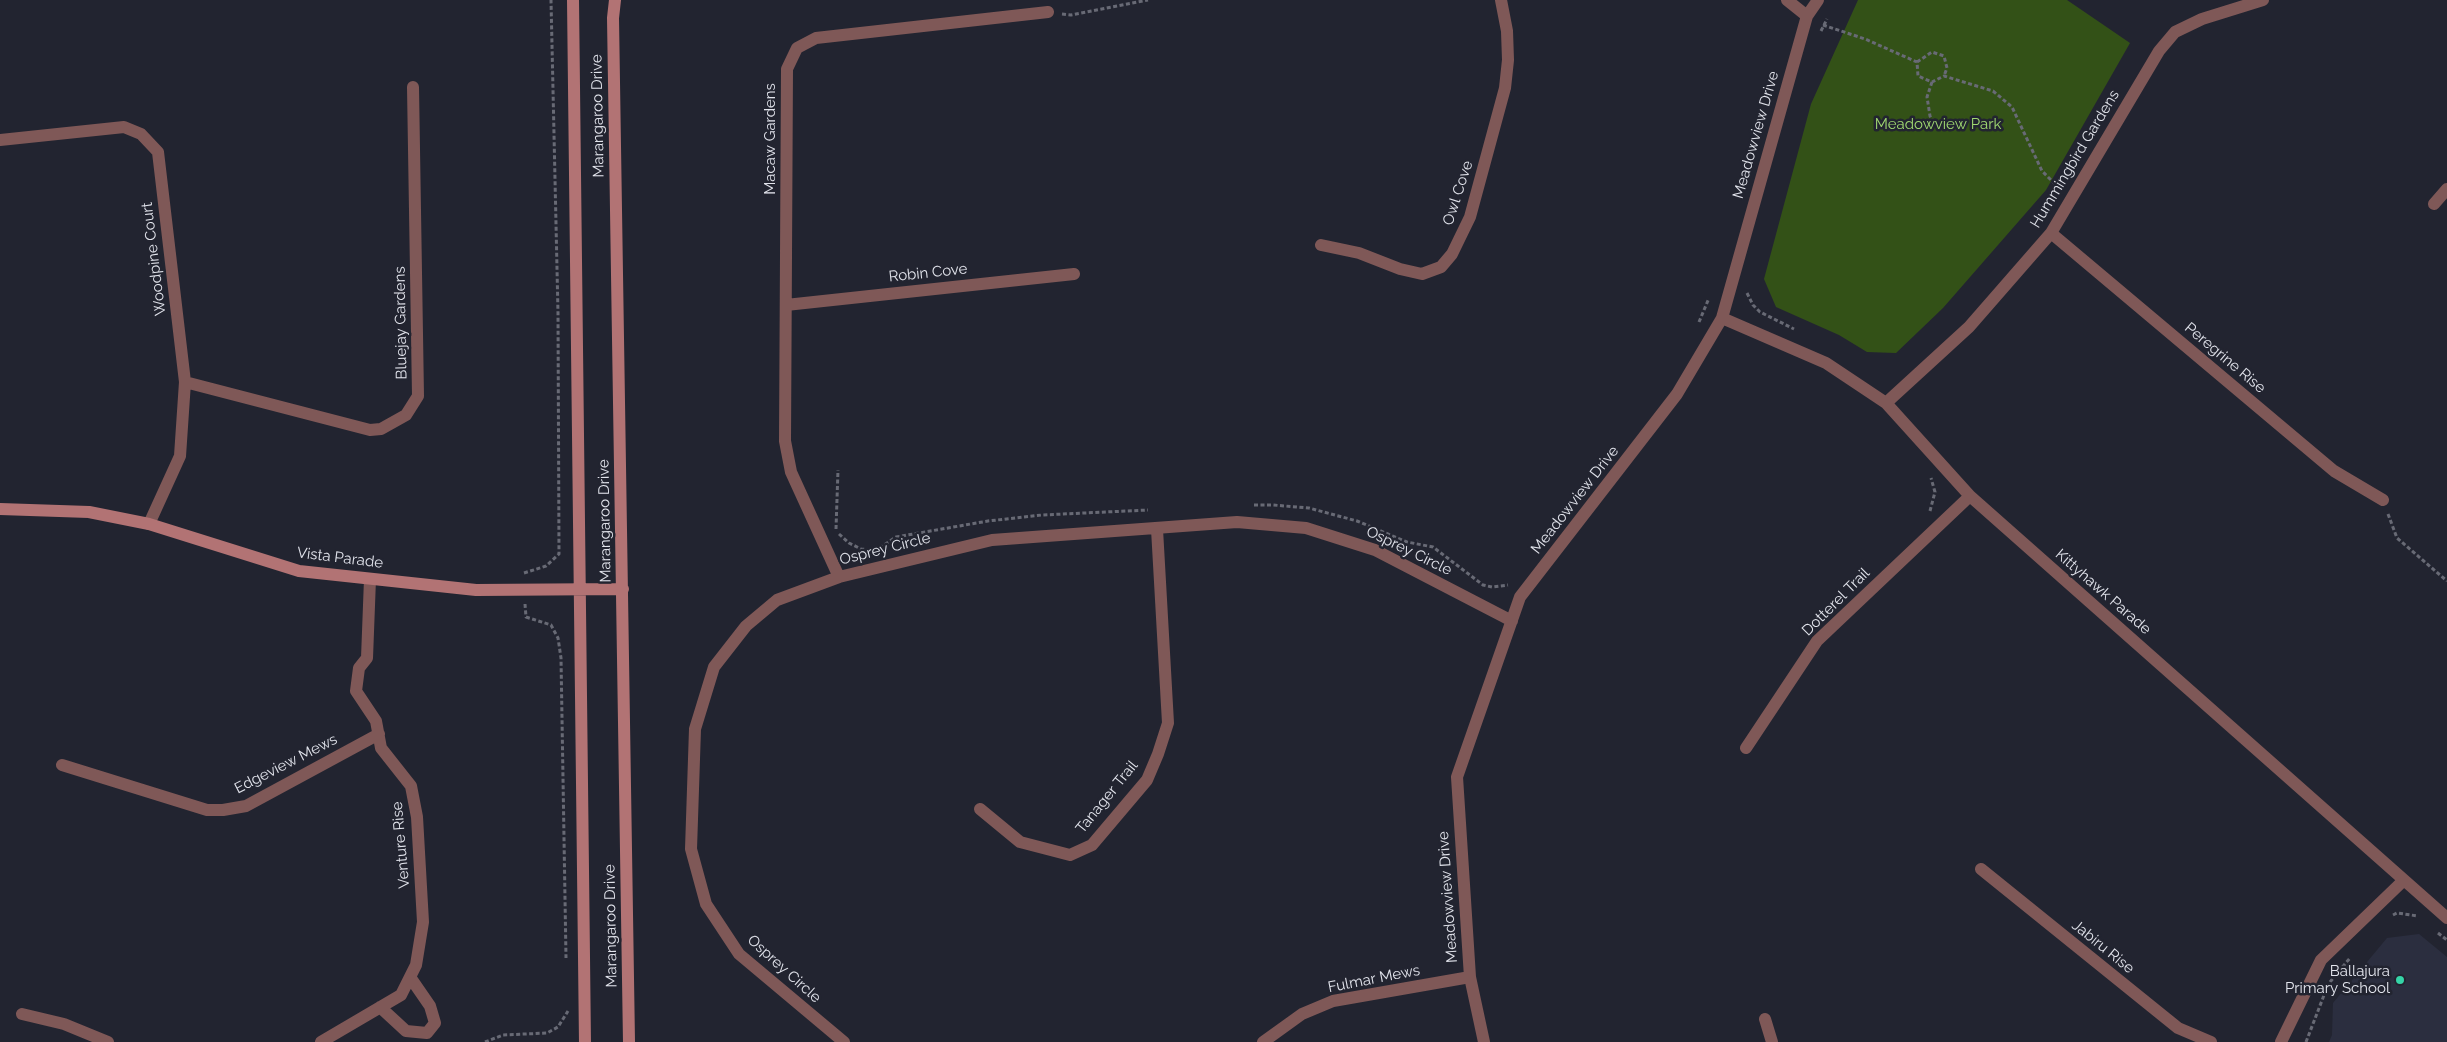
<!DOCTYPE html>
<html>
<head>
<meta charset="utf-8">
<style>
	body { margin:0 }
	canvas { display:block; background:#222430 }
</style>
</head>
<body>
<canvas width="2447" height="1042"></canvas>
<script>
const context = document.querySelector('canvas').getContext('2d');
context.lineJoin = 'round';
function fill(path, color) { context.fillStyle = color; context.fill(path, 'evenodd'); }
const toPath = rows => new Path2D(rows.map(r => 'M' + r).join(''));
function stroke(path, color, width, dash) { context.strokeStyle = color; context.lineWidth = width; context.lineCap = dash ? 'butt' : 'round'; context.setLineDash(dash || []); context.stroke(path); }
function label(font, color, halo, rows, align = 'center') {
  context.font = font + ' Raleway,sans-serif'; context.lineWidth = 5; context.setLineDash([]); context.textBaseline = 'middle'; context.strokeStyle = halo; context.fillStyle = color; for (const [text, x, y, turn = 0] of rows) {
    context.save(); context.translate(x, y); context.rotate((+turn || 0) * Math.PI / 180); context.textAlign = isNaN(turn) ? turn : align; if (halo) context.strokeText(text, 0, 0); context.fillText(text, 0, 0); context.restore();
  }
}
fill(toPath([
	[2419,934,2447,957,2447,1042,2329,1042,2332,1035,2333,1003,2387,938]
]), '#2b2e3f');
fill(toPath([
	[1858,0,2067,0,2130,43,2046,190,1943,308,1896,353,1867,352,1839,335,1776,307,1764,279,1811,104]
]), '#335117');
stroke(toPath([
	[1062,14,1071,15,1148,0],
	[1823,25,1865,39,1917,62,1918,76,1932,82,1944,76,1993,91,2012,107,2042,171,2060,189],
	[1821,31,1827,19],
	[1917,62,1932,52,1944,56,1947,68,1944,76],
	[1932,82,1927,97,1930,116,1938,129],
	[1747,293,1753,305,1760,312,1794,329],
	[1699,322,1709,298],
	[1254,505,1273,505,1309,508,1357,521,1407,542,1433,547,1483,585,1492,587,1508,585],
	[1930,511,1935,492,1931,478],
	[2388,514,2397,538,2447,581],
	[836,529,838,470],
	[839,534,849,543,861,549,871,550,881,547,896,537,988,521,1042,515,1148,510],
	[524,573,546,566,559,554,558,313,551,0],
	[525,604,526,617,551,625,558,638,561,658,566,958],
	[2393,915,2397,913,2418,916],
	[2438,933,2447,940],
	[2330,982,2350,958],
	[485,1042,503,1035,547,1033,558,1027,568,1011],
	[2306,1042,2326,990]
]), '#686a75', 3, [4, 2.5]);
stroke(toPath([
	[1787,0,1807,16],
	[0,140,124,127,141,134,158,152,185,382,180,456,149,524],
	[2434,204,2447,189],
	[2051,233,2334,471,2383,500],
	[1321,245,1359,253,1400,269,1422,274,1441,267,1452,254,1470,217,1505,88,1508,60,1507,31,1501,0],
	[786,305,1074,274],
	[1722,318,1826,363,1886,403,1970,496,2447,918],
	[185,382,370,430,381,429,406,415,418,396,413,87],
	[1886,403,1969,327,2051,233,2159,51,2175,32,2202,19,2263,0],
	[839,577,791,472,785,441,787,69,797,48,816,38,1048,12],
	[1746,748,1817,641,1970,496],
	[62,765,207,810,223,810,246,806,379,734],
	[980,809,1020,842,1070,855,1092,845,1147,780,1158,754,1168,723,1157,529],
	[1981,869,2178,1028,2211,1042],
	[380,1007,406,1031,427,1033,435,1023,430,1006,410,977],
	[22,1014,64,1024,108,1042],
	[1765,1019,1772,1042],
	[321,1042,401,995,416,965,423,922,417,817,411,786,381,748,376,721,356,691,359,668,367,658,370,579],
	[844,1042,739,954,706,904,691,849,695,729,714,667,746,626,777,600,839,577,992,540,1237,522,1306,528,1375,550,1512,621],
	[1263,1042,1302,1014,1333,1001,1470,977],
	[1484,1042,1470,977,1457,777,1520,597,1677,394,1722,318,1807,16,1818,0],
	[2281,1042,2321,960,2404,880]
]), '#7f5857', 12);
stroke(toPath([
	[573,0,585,1042],
	[615,0,613,18,629,1042],
	[0,509,89,512,149,524,299,571,476,590,623,589]
]), '#b27374', 12);
for (const [x, y, r, color] of [
	[2400,980,5,"#35d4a7"]
]) { const dot = new Path2D(); dot.arc(x, y, r, 0, 2 * Math.PI); context.fillStyle = color; context.fill(dot); stroke(dot, '#222430', 2); }
label('15px', '#e2e4ec', '#222430', [
	["Marangaroo Drive",598,116,-91],
	["Meadowview Drive",1756,135,-74],
	["Macaw Gardens",770,139,-90],
	["Hummingbird Gardens",2075,159,-59],
	["Owl Cove",1458,193,-72],
	["Woodpine Court",154,259,-97],
	["Robin Cove",928,273,-6],
	["Bluejay Gardens",401,323,-91],
	["Peregrine Rise",2225,358,40],
	["Meadowview Drive",1575,500,-52],
	["Marangaroo Drive",605,521,-91],
	["Osprey Circle",885,549,-14],
	["Osprey Circle",1409,551,26],
	["Vista Parade",340,558,7],
	["Kittyhawk Parade",2103,592,41],
	["Dotterel Trail",1836,602,-45],
	["Edgeview Mews",286,764,-27],
	["Tanager Trail",1107,797,-51],
	["Venture Rise",401,845,-95],
	["Meadowview Drive",1448,897,-94],
	["Marangaroo Drive",611,926,-91],
	["Jabiru Rise",2103,947,39],
	["Osprey Circle",784,969,42],
	["Fulmar Mews",1374,979,-11]
]);
label('15px', '#a0d971', '#222430', [
	["Meadowview Park",1938,124]
]);
label('15px', '#e2e4ec', '#222430', [
	["Ballajura",2390,971],
	["Primary School",2390,988]
], 'right');
</script>
</body>
</html>
